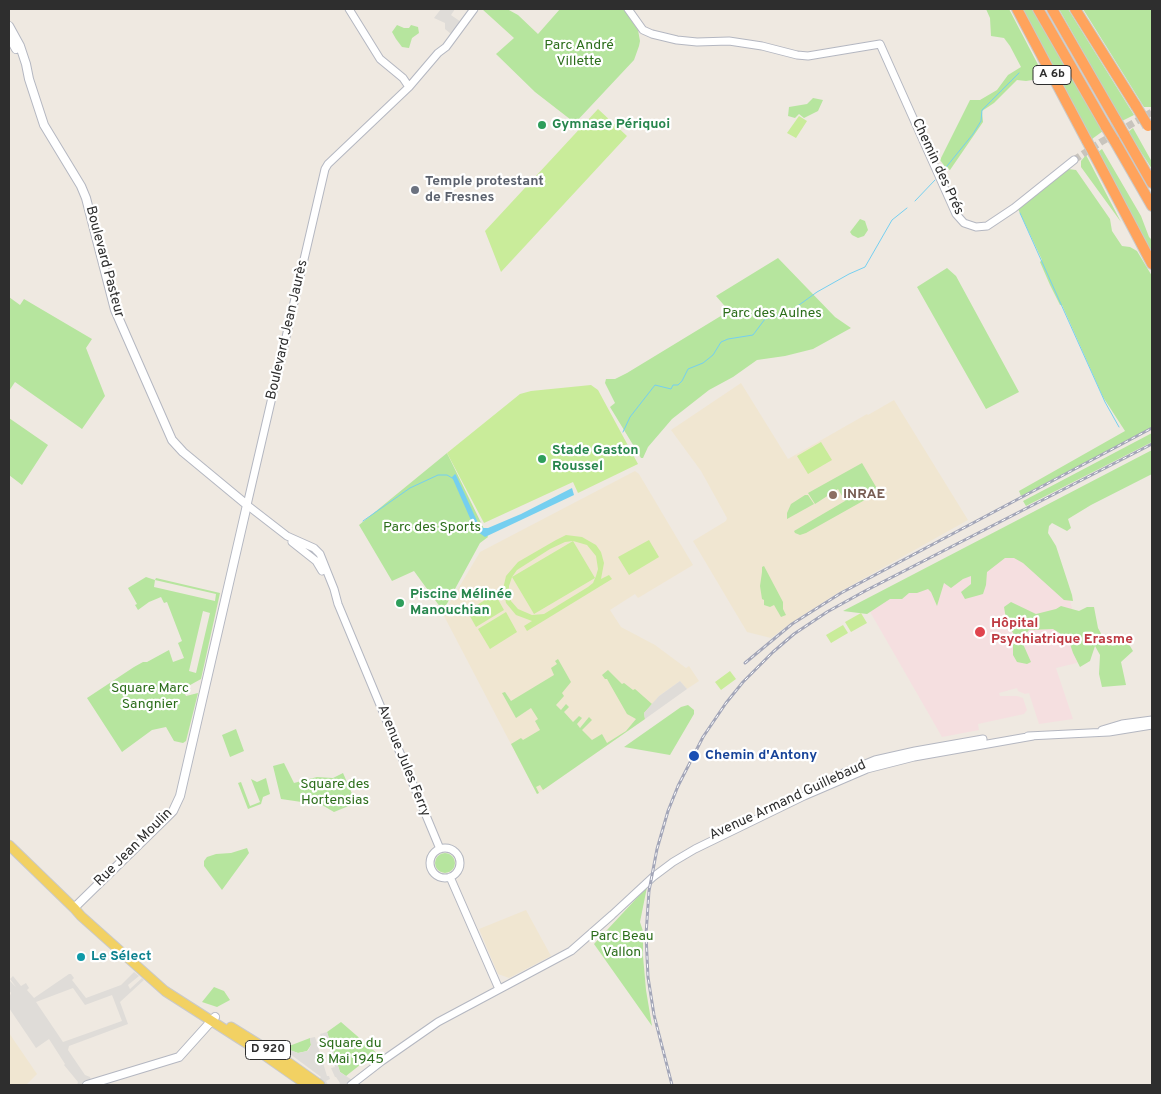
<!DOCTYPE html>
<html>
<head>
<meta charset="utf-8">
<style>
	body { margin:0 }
	#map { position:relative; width:1161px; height:1094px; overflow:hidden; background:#efe9e1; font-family:Overpass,sans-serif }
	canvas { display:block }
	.frame { position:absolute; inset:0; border:10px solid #2e2e2e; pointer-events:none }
</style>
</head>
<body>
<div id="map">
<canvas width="1161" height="1094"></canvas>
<div class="frame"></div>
</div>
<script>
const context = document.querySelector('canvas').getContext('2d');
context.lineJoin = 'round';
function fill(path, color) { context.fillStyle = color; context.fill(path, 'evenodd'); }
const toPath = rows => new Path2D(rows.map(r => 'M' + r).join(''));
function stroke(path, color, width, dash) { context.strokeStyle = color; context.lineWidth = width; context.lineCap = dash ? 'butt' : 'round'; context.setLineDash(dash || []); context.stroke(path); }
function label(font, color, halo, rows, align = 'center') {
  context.font = font + ' Overpass,sans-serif'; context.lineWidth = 4.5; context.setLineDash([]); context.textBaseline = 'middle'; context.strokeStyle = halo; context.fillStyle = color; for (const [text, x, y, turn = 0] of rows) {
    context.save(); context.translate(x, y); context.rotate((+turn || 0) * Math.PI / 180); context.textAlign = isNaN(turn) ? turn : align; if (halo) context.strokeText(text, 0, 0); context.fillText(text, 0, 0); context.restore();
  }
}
fill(toPath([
	[741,383,788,459,867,414,868,415,894,400,968,520,836,594,791,623,771,638,747,632,693,541,726,521,727,518,701,471,671,430],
	[635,471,639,474,693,565,638,598,635,594,610,610,621,627,655,645,686,668,689,666,699,681,687,689,680,681,659,696,644,717,645,719,537,794,443,614,480,552],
	[526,910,551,956,509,978,498,974,479,929],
	[9,1033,37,1074,26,1085,9,1085]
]), '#f0e6d1');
fill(toPath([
	[1033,517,1068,592,1085,661,1056,668,1073,719,1039,724,1029,693,1025,694,1018,691,1017,688,999,693,1000,696,1017,696,1023,698,1027,710,1024,714,978,724,979,730,942,737,865,603]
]), '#f5dfe0');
fill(toPath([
	[482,9,507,9,518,15,538,34,560,9,624,9,638,30,640,41,639,46,634,60,575,123,535,92,496,54,514,38],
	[986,9,1009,9,1045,78,1026,81,1017,80,994,103,982,111,983,122,950,170,946,168,940,160,970,100,980,100,997,90,1008,75,1021,67,1010,46,1004,38,991,36,990,18],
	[1022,9,1032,9,1103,131,1092,139],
	[1059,9,1068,9,1134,115,1122,121],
	[1083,9,1152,9,1152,107,1144,107],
	[397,25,404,28,409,28,411,25,418,27,419,33,412,38,409,48,402,47,396,39,392,32],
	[813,98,823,100,818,111,804,118,799,114,795,118,788,116,789,107,807,104],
	[1133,128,1152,162,1152,169,1128,132],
	[1102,149,1141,216,1149,237,1152,240,1152,254,1098,152],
	[1086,155,1121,222,1081,167,1081,161],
	[1068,169,1076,170,1110,219,1112,231,1122,246,1130,247,1137,251,1152,276,1152,427,1021,496,1019,491,1125,431,1103,397,1062,305,1060,305,1050,285,1040,262,1042,260,1018,209],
	[860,219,865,221,868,230,864,236,858,238,852,235,850,232],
	[778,258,835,317,851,328,813,349,785,356,757,360,733,377,709,390,672,419,648,447,643,458,641,458,610,407,615,403,605,383,606,379,615,379,627,373,729,311,716,296],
	[947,268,956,276,1019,392,986,409,917,287],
	[9,297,20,305,24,299,92,339,86,348,105,396,82,429,15,382,9,391],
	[9,418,48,445,22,485,9,475],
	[1152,433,1152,442,1026,506,1023,501],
	[1152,450,1152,474,1091,505,1068,519,1071,528,1067,531,1052,523,1049,526,1048,533,1056,546,1072,595,1073,601,1064,600,1023,563,1014,558,1005,558,987,572,986,585,983,594,976,596,965,599,961,592,971,584,971,576,963,579,951,588,944,583,937,606,931,592,928,589,917,593,909,593,902,599,890,599,867,614,843,611],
	[447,453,488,537,480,543,443,611,414,571,392,581,359,525],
	[862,463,879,492,806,533,800,535,795,533,794,531,845,501,838,489,815,504,808,493],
	[805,495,808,495,814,504,787,519,787,513,791,504],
	[764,566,783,602,783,609,786,615,781,617,774,605,770,607,764,605,764,600,762,599,760,586,762,572,762,567],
	[146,577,155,580,156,578,220,593,201,679,183,689,186,696,198,693,186,741,183,743,174,741,166,727,152,730,122,752,87,698,134,667,143,662,147,662,169,650,173,662,184,658,178,643,182,641,167,602,164,603,161,597,149,602,138,610,135,605,137,604,128,588],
	[155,580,216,594,215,601,154,587],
	[203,611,210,613,196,673,189,671],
	[1011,602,1036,614,1056,609,1061,606,1079,611,1087,607,1094,607,1098,628,1104,639,1112,646,1127,641,1133,651,1121,662,1126,685,1102,687,1099,674,1100,655,1095,646,1090,661,1080,667,1073,653,1070,644,1064,636,1053,629,1029,630,1024,636,1023,644,1031,662,1027,664,1017,662,1013,655,1013,633,1006,619,1004,607],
	[558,659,571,682,562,693,564,696,556,705,561,710,566,704,569,707,564,712,573,722,579,716,582,718,577,724,580,728,589,717,592,720,582,730,592,740,602,734,607,743,626,731,636,719,627,714,607,679,605,679,602,675,608,670,622,684,624,683,633,690,635,689,652,704,644,713,645,719,543,790,540,785,536,787,539,793,537,794,511,744,521,738,523,740,540,730,535,721,538,719,531,708,516,718,502,693,505,692,511,701,554,675,551,668,557,664,555,661],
	[688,705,694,710,694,714,670,755,624,747,681,707],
	[236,729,244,751,230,757,222,735],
	[284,763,294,783,317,777,333,778,343,773,356,803,334,812,322,805,281,799,273,766],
	[266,778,270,794,263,797,261,804,248,809,238,783,241,782,250,806,260,802,251,779,257,782],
	[247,848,249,853,222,890,204,866,204,861,207,857,216,854,231,853],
	'435 863a10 10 0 1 1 20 0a10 10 0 1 1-20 0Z',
	[647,887,640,922,643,931,643,956,646,990,652,1026,594,944],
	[214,987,224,991,230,1000,217,1007,202,1002],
	[341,1022,379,1055,373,1060,370,1057,346,1076,340,1072,327,1032],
	[310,1038,311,1045,307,1051,298,1053,284,1048]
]), '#b6e59e');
fill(toPath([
	[598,109,627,136,501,272,485,231],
	[799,116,807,121,796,138,787,133],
	[591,385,598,390,638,464,578,493,573,482,484,523,447,453,520,394,531,391],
	[821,442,832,460,808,474,797,456],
	[566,535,582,537,596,545,601,552,604,563,601,579,609,575,612,579,527,631,524,626,532,621,516,615,506,603,503,589,506,576,518,562,556,540],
	[573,541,587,545,596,556,598,569,596,576,593,583,588,587,544,614,532,615,518,609,511,601,509,595,509,586,512,577,534,614,595,578],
	[573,541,512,577,517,570,550,549,565,542],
	[649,540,659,557,629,575,618,557],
	[495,594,504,610,476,627,467,611],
	[506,612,517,632,490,649,478,629],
	[861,613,867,623,851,632,845,622],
	[843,625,848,633,831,643,826,635],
	[730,671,736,679,721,690,715,682]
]), '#c9ec9a');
fill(toPath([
	[441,9,455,9,451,15,461,22,469,9,473,9,451,34,445,29,445,23,434,18],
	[680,681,687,689,645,719,644,713,659,696],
	[134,972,139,976,128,985,130,989,142,978,144,980,120,1002,128,1024,69,1046,68,1050,85,1075,90,1077,91,1080,86,1080,82,1085,77,1085,78,1082,64,1065,65,1064,49,1039,36,1048,9,1008,9,998,11,993,9,990,9,980,16,987,10,979,13,976,21,986,26,983,29,988,27,990,34,998,69,974,71,974,74,978,72,980,86,998,121,985],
	[73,988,85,1005,112,995,122,1021,63,1042,36,1002],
	[327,1032,340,1072,352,1080,345,1085,339,1085,340,1083,336,1077,335,1077,331,1068,335,1067,326,1039,322,1040,320,1034],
	[315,1037,327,1076,329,1076,330,1079,326,1081,328,1085,324,1085,318,1081,321,1077,282,1048,284,1048,298,1053,308,1051,311,1045,310,1038]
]), '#dfdcd8');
fill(toPath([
	[455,474,456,475,478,523,483,528,488,528,521,514,572,488,574,495,485,537,478,532,473,525,452,477]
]), '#75cff0');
stroke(toPath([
	[943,171,973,134,981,121,982,110,1019,73],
	[915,201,935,180],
	[1020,213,1105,402,1119,427],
	[623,432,630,417,655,385,671,389,673,385,678,385,682,381,688,369,703,363,713,355,721,342,728,339,753,335,765,319,788,313,817,292,849,274,865,267,892,220,907,208],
	[363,521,410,488,438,475,447,475,454,479]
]), '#75cff0', 1);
stroke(toPath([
	[1074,160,1101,142,1152,112]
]), '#c8c4bd', 7, [7, 3.5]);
const tertiary = toPath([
	[349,9,380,59,403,78,409,87],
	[628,9,643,30,652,34,677,40,697,42,729,41,762,46,797,55,808,56,880,44,956,214,964,223,976,227,987,226,1014,208,1074,160],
	[292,542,316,561,322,571],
	[1102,730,1122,724,1152,720],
	[1028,736,1109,732,1152,725],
	[834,777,875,760,915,751,983,739],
	'430 863a15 15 0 1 1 30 0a15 15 0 1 1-30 0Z',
	[440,849,338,604,334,589,320,554,314,548,287,536,247,505,325,169,328,164,409,87,438,53,446,47,474,9],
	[450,877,499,989],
	[351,1085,382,1061,438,1022,571,951,612,915,653,877,673,862,695,849,804,796,867,769,914,757,1033,736]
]);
const secondary = toPath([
	[9,26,20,46,26,64,29,79,44,125,81,186,86,198,115,310,172,440,183,452,247,505,180,796,173,811,166,818,74,908],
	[9,36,16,49],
	[87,1085,179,1057,215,1017]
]);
const primary = toPath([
	[9,845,74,908,81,916,165,991,257,1050,307,1085],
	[231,1027,289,1063,320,1085]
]);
const motorway = toPath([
	[1017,9,1087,141],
	[1038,9,1106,127],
	[1052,9,1116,120],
	[1075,9,1136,106],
	[1124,134,1152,183],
	[1114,140,1152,206],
	[1094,154,1152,264]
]);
stroke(tertiary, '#b4b7c1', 9);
stroke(secondary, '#b4b7c1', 10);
stroke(primary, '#c9c9c9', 11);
stroke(motorway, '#c9c9c9', 12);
stroke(tertiary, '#fff', 7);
stroke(secondary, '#fff', 8);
stroke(primary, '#f2d163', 9);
stroke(motorway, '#ffa35c', 10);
const rail = toPath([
	[745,663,792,624,841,593,1152,428],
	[672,1085,654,1015,648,977,646,935,649,891,657,849,668,811,678,786,703,737,726,703,743,682,773,652,794,634,827,612,865,591,1152,444]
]);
stroke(rail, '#a3a6b8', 3);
stroke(rail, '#fff', 1, [4]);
const motorwayBridge = toPath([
	[1136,106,1148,126],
	[1116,120,1124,134],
	[1106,127,1114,140],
	[1087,141,1094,154]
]);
stroke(motorwayBridge, '#c9c9c9', 12, []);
stroke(motorwayBridge, '#ffa35c', 10);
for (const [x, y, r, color] of [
	[542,125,5,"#2e9e5b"],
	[415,190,5,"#6b7280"],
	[542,459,5,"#2e9e5b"],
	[833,495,5,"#8d6e63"],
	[400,603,5,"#2e9e5b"],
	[980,632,6,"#e0444e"],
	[694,756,6,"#1a4fb4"],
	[81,957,5,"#0f9aa8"]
]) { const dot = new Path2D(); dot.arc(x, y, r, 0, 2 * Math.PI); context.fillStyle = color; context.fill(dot); stroke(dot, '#fff', 2); }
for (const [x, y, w] of [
	[1052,75,38],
	[268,1050,45]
]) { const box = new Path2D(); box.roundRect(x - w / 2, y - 9.5, w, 19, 4); context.fillStyle = '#fff'; context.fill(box); stroke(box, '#2e2e2e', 1); }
label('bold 12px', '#2e2e2e', null, [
	["A 6b",1052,75],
	["D 920",268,1050]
]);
label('14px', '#2c6e1b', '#fff', [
	["Parc André",579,46],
	["Villette",579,62],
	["Parc des Aulnes",772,314],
	["Parc des Sports",432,528],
	["Square Marc",150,689],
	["Sangnier",150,705],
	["Square des",335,785],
	["Hortensias",335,801],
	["Parc Beau",622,937],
	["Vallon",622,953],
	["Square du",350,1044],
	["8 Mai 1945",350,1060]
]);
label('bold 14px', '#27864d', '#fff', [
	["Gymnase Périquoi",552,125],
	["Stade Gaston",552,451],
	["Roussel",552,467],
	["Piscine Mélinée",410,595],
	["Manouchian",410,611]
], 'left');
label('14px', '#2e2e2e', '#fff', [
	["Chemin des Prés",937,167,65],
	["Boulevard Pasteur",104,262,75],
	["Boulevard Jean Jaurès",288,330,-77],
	["Avenue Jules Ferry",403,761,68],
	["Avenue Armand Guillebaud",788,801,-25],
	["Rue Jean Moulin",134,848,-45]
]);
label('bold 14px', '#5b616d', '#fff', [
	["Temple protestant",425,182],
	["de Fresnes",425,198]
], 'left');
label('bold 14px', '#785e54', '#fff', [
	["INRAE",843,495]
], 'left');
label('bold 14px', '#be3a42', '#fff', [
	["Hôpital",991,624],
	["Psychiatrique Erasme",991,640]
], 'left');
label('bold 14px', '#164399', '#fff', [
	["Chemin d'Antony",705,756]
], 'left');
label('bold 14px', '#0d838f', '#fff', [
	["Le Sélect",91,957]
], 'left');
</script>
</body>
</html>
